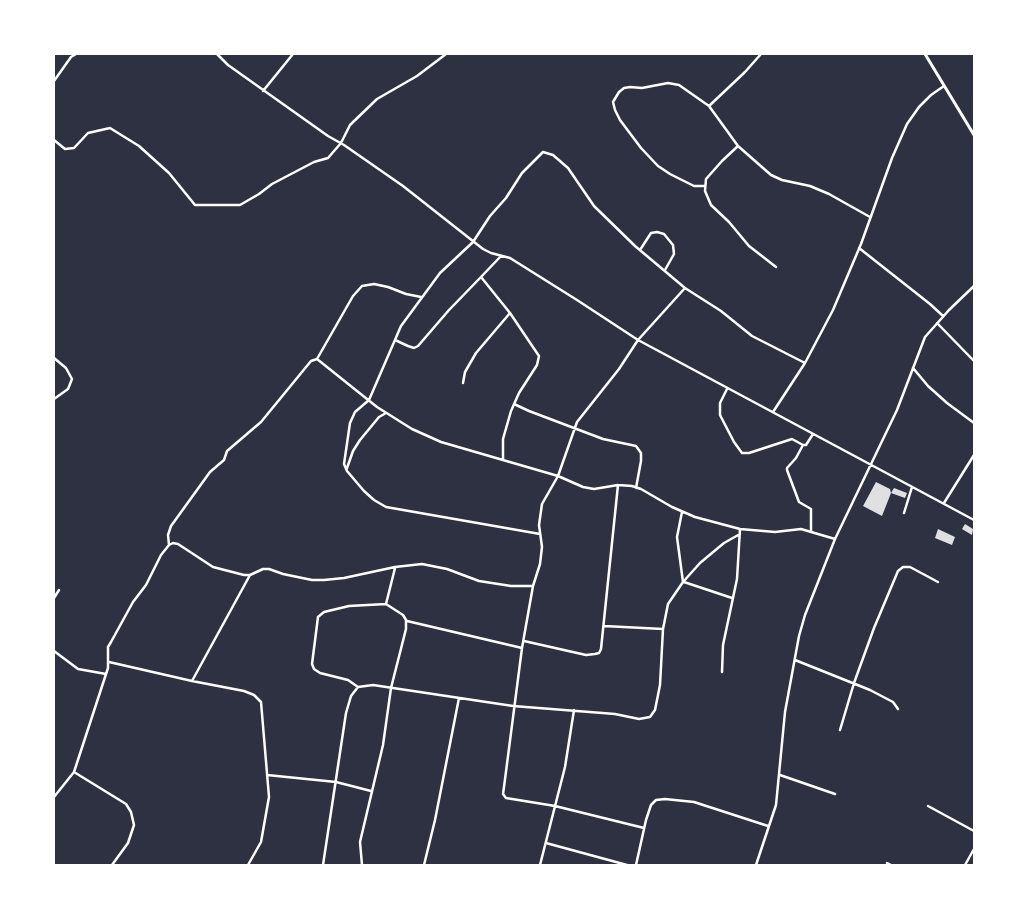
<!DOCTYPE html>
<html>
<head>
<meta charset="utf-8">
<style>
	body { margin:0 }
	#map { position:relative; width:1028px; height:919px; overflow:hidden; background:#2d3142; font-family:"Fira Sans Condensed",sans-serif }
	canvas { display:block }
	.frame { position:absolute; inset:0; border:55px solid #fff; pointer-events:none }
</style>
</head>
<body>
<div id="map">
<canvas width="1028" height="919"></canvas>
<div class="frame"></div>
</div>
<script>
const context = document.querySelector('canvas').getContext('2d');
context.lineJoin = 'round';
function fill(path, color) { context.fillStyle = color; context.fill(path, 'evenodd'); }
const toPath = rows => new Path2D(rows.map(r => 'M' + r).join(''));
function stroke(path, color, width, dash) { context.strokeStyle = color; context.lineWidth = width; context.lineCap = dash ? 'butt' : 'round'; context.setLineDash(dash || []); context.stroke(path); }
fill(toPath([
	[876,482,890,489,891,493,882,516,863,506],
	[894,488,907,493,905,498,891,493],
	[965,524,973,529,972,535,962,529],
	[938,529,955,537,952,545,935,538]
]), '#e0e0e3');
stroke(toPath([
	[217,54,228,65,328,136,344,145,403,186,483,249,491,253,510,258,577,300,638,340,974,520],
	[54,81,71,57,76,54],
	[263,91,293,54],
	[709,106,745,72,761,54],
	[54,140,65,149,74,148,88,133,110,128,139,146,169,173,195,205,240,205,259,194,272,184,314,162,328,158,341,143,350,125,377,99,417,76,446,54],
	[738,146,722,161,706,179,705,191,711,205,729,222,749,246,776,267],
	[704,186,694,186,670,174,658,166,641,148,620,120,615,110,613,102,619,92,624,88,630,87,642,88,668,83,679,85,709,106,738,146,771,175,782,180,810,186,829,194,870,217],
	[859,248,930,304,943,316],
	[640,250,651,233,657,232,664,234,673,245,674,254,665,270],
	[501,256,481,277,510,313,539,356,537,365,519,393,511,411,503,439,503,459],
	[937,323,974,361],
	[395,340,408,346,414,348,418,346,449,310,481,277],
	[54,358,66,368,72,379,68,389,54,399],
	[317,359,353,296,362,286,374,284,388,287,406,294,421,297],
	[913,368,928,386,947,403,974,423],
	[463,383,465,372,476,353,510,313],
	[727,389,720,403,720,415,734,442,742,453,749,453,792,439,803,445,806,445,813,434],
	[514,404,529,411,603,439,636,446,641,453,641,461,636,488],
	[773,412,805,363,833,310,861,244,892,158,907,124,919,107,931,95,944,86],
	[803,445,796,458,787,468,787,470,799,502,811,509,811,531],
	[347,468,353,451,360,440,379,417,386,413],
	[944,503,974,455],
	[682,512,677,537,683,582],
	[904,513,912,487],
	[540,534,386,507,374,500,364,491,347,471,344,464,350,423,355,412,369,400,401,326,440,273,473,242,490,216,506,198,522,173,543,152,553,155,568,168,594,206,635,246,685,288,721,311,752,336,805,363],
	[169,545,168,535,171,526,210,472,224,460,227,451,261,422,311,361,317,359,377,407,412,429,441,442,558,476,583,487,594,489,618,485,632,486,641,489,672,507,695,517,740,529,775,532,801,529,835,539],
	[684,582,732,598],
	[54,598,59,590],
	[407,621,522,648],
	[604,626,663,629],
	[524,641,586,655,595,654,599,653,601,649,618,485],
	[54,651,78,669,106,674],
	[795,660,870,690,893,702,898,709],
	[109,662,192,681,244,691,254,695,261,702,269,797,261,842,248,865],
	[722,672,723,645,737,579,740,529],
	[192,681,250,575],
	[358,687,348,680,320,673,314,669,312,664,318,617,324,612,349,606,386,604],
	[840,730,854,683,874,628,898,571,903,567,910,567,938,582],
	[74,772,126,804,131,812,134,825,128,843,112,865],
	[267,775,336,782,371,791],
	[780,775,835,794],
	[54,797,74,772,108,668,108,647,111,642,133,602,146,585,161,555,169,545,173,543,178,544,213,567,244,575,250,575,263,569,269,569,283,574,312,580,324,580,344,578,395,567,422,564,447,569,479,581,511,586,533,586],
	[928,806,974,831],
	[644,828,555,806,506,798,503,794,504,787,522,648,533,586,540,564,542,547,539,525,542,504,558,476,577,422,619,369,638,340,685,288],
	[546,843,627,865],
	[887,863,891,865],
	[323,865,346,713,351,696,358,687,373,685,513,706,615,714,639,719,650,717,655,710,660,685,663,629,668,604,683,582,700,563,724,543,740,534],
	[362,865,360,842,383,745,391,688,406,629,406,620,403,615,386,604,395,568],
	[424,865,435,820,459,698],
	[540,865,565,767,574,710],
	[636,865,646,820,651,805,656,800,665,799,694,802,768,826],
	[756,865,776,805,785,712,799,636,805,615,835,539,897,410,925,337,949,310,974,286],
	[965,865,974,849]
]), '#fff', 2.5);
stroke(toPath([
	[925,54,974,135]
]), '#fff', 3);
</script>
</body>
</html>
